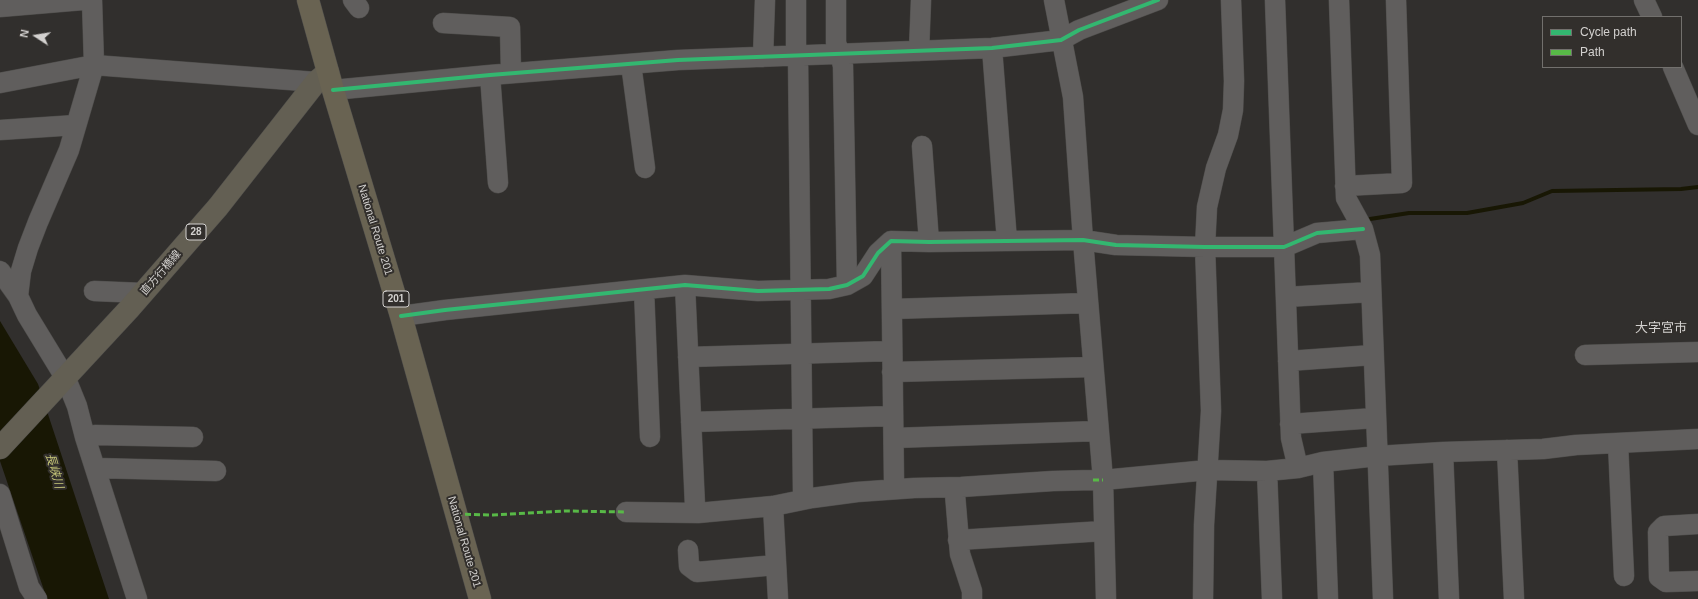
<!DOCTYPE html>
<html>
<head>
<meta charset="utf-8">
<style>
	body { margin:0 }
	#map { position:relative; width:1698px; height:599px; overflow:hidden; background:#312f2d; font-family:Arial,sans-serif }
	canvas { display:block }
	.legend { position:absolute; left:1542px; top:16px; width:140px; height:52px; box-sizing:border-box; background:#322f2c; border:1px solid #72706d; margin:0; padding:5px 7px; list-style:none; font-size:12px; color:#d3d1cf }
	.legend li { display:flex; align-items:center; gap:8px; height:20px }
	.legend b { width:20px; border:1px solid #72706d }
	.north { position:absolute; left:16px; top:16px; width:40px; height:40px; -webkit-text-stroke:3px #322f2c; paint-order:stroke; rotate:282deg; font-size:11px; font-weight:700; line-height:16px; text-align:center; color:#d3d1cf }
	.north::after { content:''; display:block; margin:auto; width:14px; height:18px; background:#d3d1cf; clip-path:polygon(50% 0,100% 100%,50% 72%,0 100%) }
</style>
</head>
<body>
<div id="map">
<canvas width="1698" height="599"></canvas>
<ul class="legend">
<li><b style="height:5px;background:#33b770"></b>Cycle path</li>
<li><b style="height:5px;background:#58b947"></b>Path</li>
</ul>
<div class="north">N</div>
</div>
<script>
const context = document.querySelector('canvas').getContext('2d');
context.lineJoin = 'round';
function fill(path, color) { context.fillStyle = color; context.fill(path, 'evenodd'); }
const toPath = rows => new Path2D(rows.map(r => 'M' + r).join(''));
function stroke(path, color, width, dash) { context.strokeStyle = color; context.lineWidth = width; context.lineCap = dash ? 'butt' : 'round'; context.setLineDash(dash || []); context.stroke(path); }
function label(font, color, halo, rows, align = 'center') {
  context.font = font + ' Arial,"Noto Sans JP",sans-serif'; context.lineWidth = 4; context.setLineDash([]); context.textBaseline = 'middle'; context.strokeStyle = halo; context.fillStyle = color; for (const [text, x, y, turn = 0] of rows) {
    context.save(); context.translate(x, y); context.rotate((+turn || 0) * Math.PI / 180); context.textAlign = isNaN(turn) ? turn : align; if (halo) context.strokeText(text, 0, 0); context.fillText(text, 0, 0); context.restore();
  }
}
fill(toPath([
	[0,321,38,384,109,599,47,599,0,461]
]), '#181704');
stroke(toPath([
	[1370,219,1409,213,1467,213,1523,203,1552,191,1681,189,1698,187]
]), '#181704', 4);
const minor = toPath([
	[353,0,359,8],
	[796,0,796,56],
	[836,0,836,43,840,54,843,66,847,285],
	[1054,0,1073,97,1083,240,1103,480,1106,599],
	[1275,0,1291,438,1298,468],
	[1339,0,1346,198,1363,229,1370,255,1383,599],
	[1644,0,1652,17],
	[0,7,83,0],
	[443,23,510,27,511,73],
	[992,48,1007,241],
	[919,51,921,0],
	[798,56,803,494],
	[763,57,765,0],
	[631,64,645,168],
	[1673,67,1698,125],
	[490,75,498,183],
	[0,83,94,65,316,82],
	[333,90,490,75,678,60,992,48,1061,40,1079,30,1158,0],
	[0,130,76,125],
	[922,146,929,242],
	[1345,186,1402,183,1396,0],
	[891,241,894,482],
	[0,271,18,296,27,315,66,379,77,406,85,437,137,599],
	[685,285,695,506],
	[644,290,650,437],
	[94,291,143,293],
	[18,296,21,271,28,248,38,222,69,150,94,65,92,0],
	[1286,297,1371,292],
	[892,309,1088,303],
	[401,316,445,310,685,285,758,291,829,289,847,285,863,276,878,253,891,241,929,242,1083,240,1116,245,1205,247,1284,247,1317,233,1363,229],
	[1585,355,1698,352],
	[688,357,892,351],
	[1288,361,1373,355],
	[892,372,1093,367],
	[691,422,893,416],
	[1290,424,1375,418],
	[85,437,95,435,193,437],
	[894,438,1098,431],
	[1618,443,1624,576],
	[1507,450,1514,599],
	[1443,452,1449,599],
	[1323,462,1328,599],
	[95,468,216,471],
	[1267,471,1272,599],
	[1103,480,1208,470,1267,471,1298,468,1323,462,1377,456,1443,452,1543,449,1576,445,1698,439],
	[0,494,29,587,37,599],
	[955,494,960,554,972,591,972,599],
	[773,506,778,599],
	[626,512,698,513,773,506,812,498,857,492,914,488,961,487,1053,481,1093,480],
	[1698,524,1664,526,1658,532,1659,577,1666,582,1698,581],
	[958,540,1104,531],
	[688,550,689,566,697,572,776,565],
	[1203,599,1204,525,1211,411,1205,247,1207,207,1216,168,1228,135,1233,110,1234,81,1231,0]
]);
const major = toPath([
	[0,448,129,309,218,207,316,82,328,72]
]);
const highway = toPath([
	[308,0,333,90,401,316,480,599]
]);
stroke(minor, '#4d4c4a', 21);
stroke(major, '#4d4c4a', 23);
stroke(highway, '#4d4c4a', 23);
stroke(minor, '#605e5d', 20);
stroke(major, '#635f53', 22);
stroke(highway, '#696352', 22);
stroke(toPath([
	[1093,480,1103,480],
	[456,514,493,515,566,511,626,512]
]), '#58b947', 3, [6, 3]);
stroke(toPath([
	[333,90,490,75,678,60,992,48,1061,40,1079,30,1158,0],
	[401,316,445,310,685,285,758,291,829,289,847,285,863,276,878,253,891,241,929,242,1083,240,1116,245,1205,247,1284,247,1317,233,1363,229]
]), '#33b770', 4);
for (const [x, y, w] of [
	[196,232,20],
	[396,299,26]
]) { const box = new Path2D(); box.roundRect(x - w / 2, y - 8, w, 16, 3); context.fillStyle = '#322f2c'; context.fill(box); stroke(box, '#d3d1cf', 1); }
label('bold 10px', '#d3d1cf', null, [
	["28",196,232],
	["201",396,299]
]);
label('11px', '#d3d1cf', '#322f2c', [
	["National Route 201",375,230,73],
	["直方行橋線",161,273,-49],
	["National Route 201",464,542,74]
]);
label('italic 12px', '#c5c578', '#322f2c', [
	["長峡川",54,471,74]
]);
label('13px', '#d3d1cf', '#322f2c', [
	["大字宮市",1661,328]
]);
</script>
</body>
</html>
